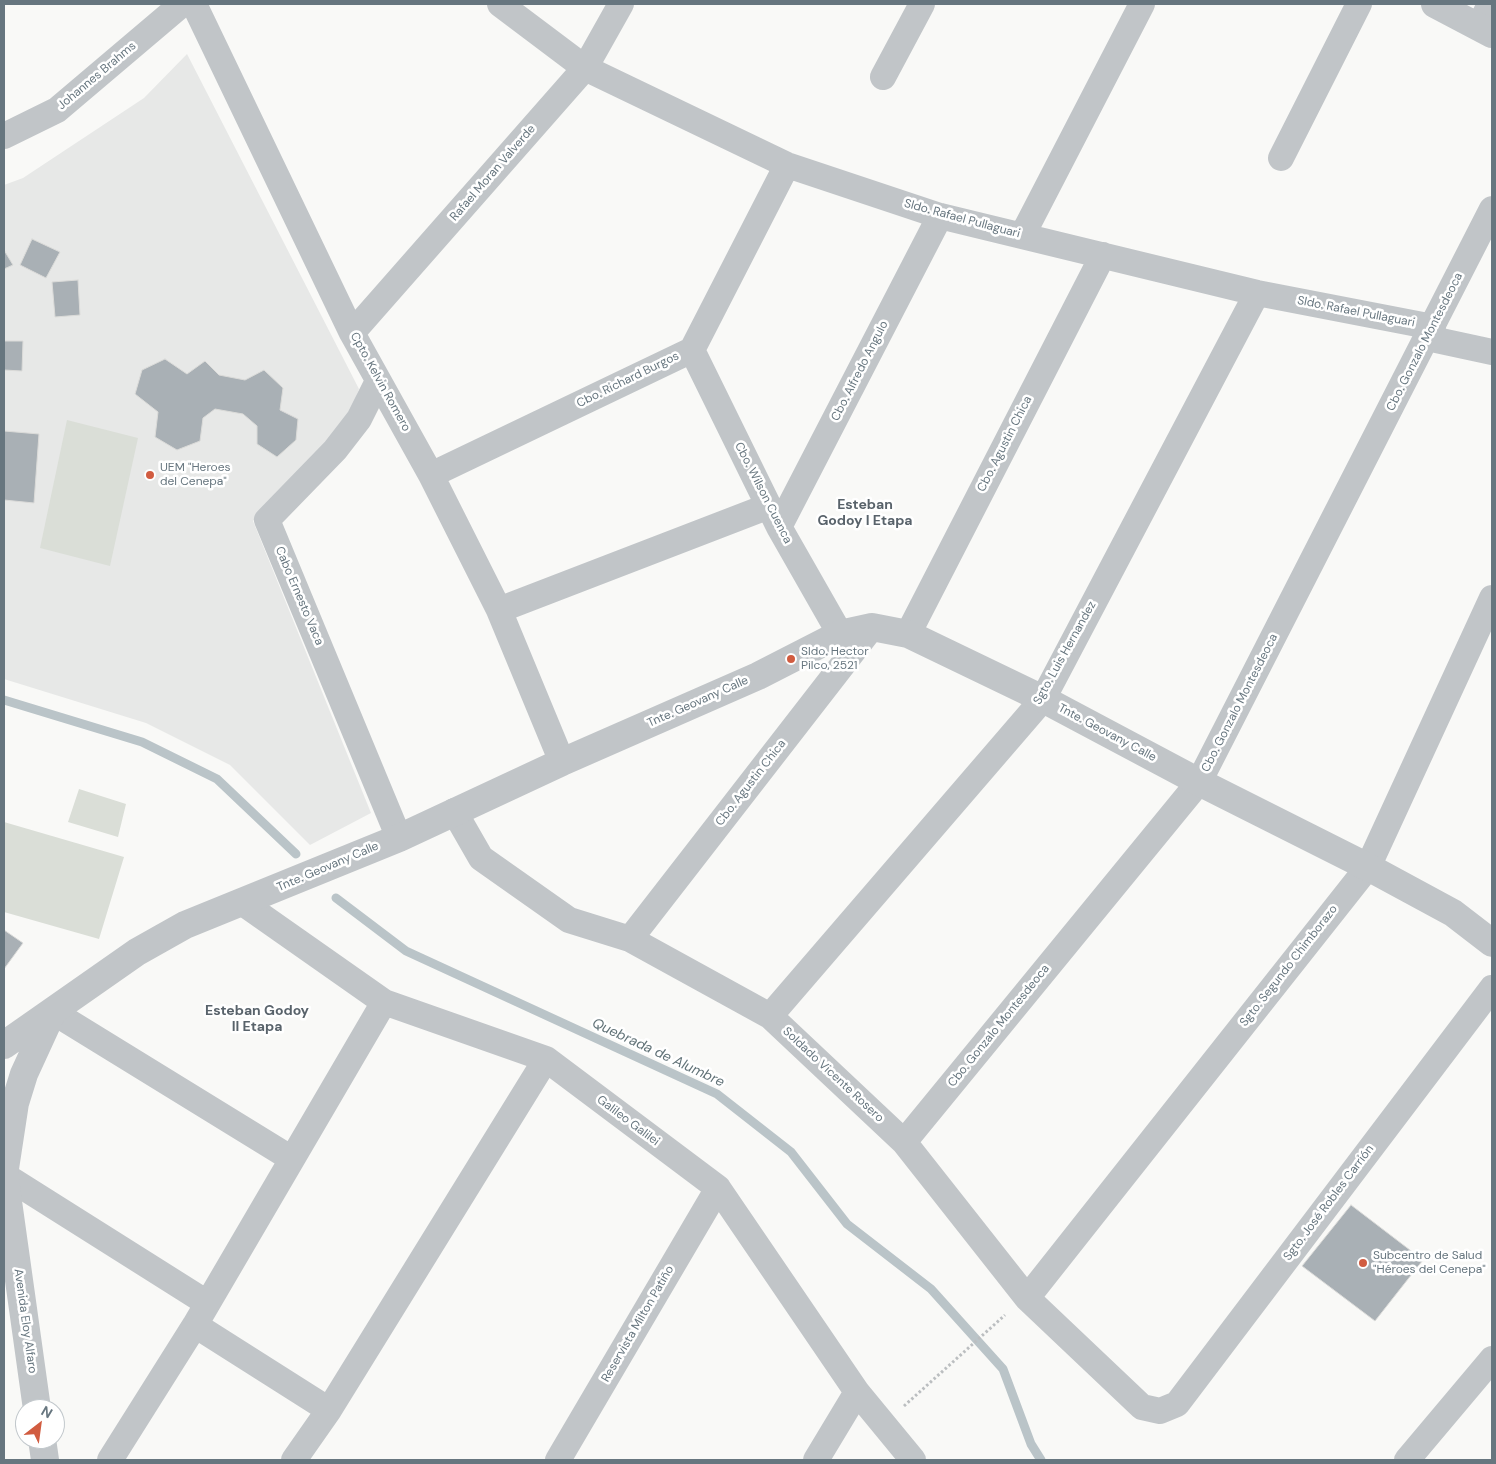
<!DOCTYPE html>
<html>
<head>
<meta charset="utf-8">
<style>
	body { margin:0 }
	#map { position:relative; width:1496px; height:1464px; overflow:hidden; background:#f9f9f7; font-family:"DM Sans",sans-serif }
	canvas { display:block }
	.frame { position:absolute; inset:0; border:5px solid #67767f; pointer-events:none }
	.north { position:absolute; left:15px; top:1399px; width:50px; height:50px; box-sizing:border-box; background:#fff; border:1px solid #c2c8cc; border-radius:50%; rotate:30deg; font-size:14px; font-weight:700; line-height:20px; text-align:center; color:#67767f }
	.north::after { content:''; display:block; margin:auto; width:18px; height:22px; background:#d15c40; clip-path:polygon(50% 0,100% 100%,50% 72%,0 100%) }
</style>
</head>
<body>
<div id="map">
<canvas width="1496" height="1464"></canvas>
<div class="frame"></div>
<div class="north">N</div>
</div>
<script>
const context = document.querySelector('canvas').getContext('2d');
context.lineJoin = 'round';
function fill(path, color) { context.fillStyle = color; context.fill(path, 'evenodd'); }
const toPath = rows => new Path2D(rows.map(r => 'M' + r).join(''));
function stroke(path, color, width, dash) { context.strokeStyle = color; context.lineWidth = width; context.lineCap = dash ? 'butt' : 'round'; context.setLineDash(dash || []); context.stroke(path); }
function label(font, color, halo, rows, align = 'center') {
  context.font = font + ' "DM Sans",sans-serif'; context.lineWidth = 5; context.setLineDash([]); context.textBaseline = 'middle'; context.strokeStyle = halo; context.fillStyle = color; for (const [text, x, y, turn = 0] of rows) {
    context.save(); context.translate(x, y); context.rotate((+turn || 0) * Math.PI / 180); context.textAlign = isNaN(turn) ? turn : align; if (halo) context.strokeText(text, 0, 0); context.fillText(text, 0, 0); context.restore();
  }
}
fill(toPath([
	[187,54,359,389,350,413,328,442,253,521,371,813,310,845,230,765,146,723,4,679,4,185,23,178,144,98]
]), '#e7e8e7');
fill(toPath([
	[67,420,138,438,110,566,40,548],
	[79,789,126,804,118,837,68,822],
	[4,822,124,857,99,939,4,912]
]), '#daded7');
stroke(toPath([
	[4,700,142,742,217,779,296,854],
	[336,898,406,951,717,1094,791,1152,847,1224,931,1289,1003,1369,1031,1444,1041,1460]
]), '#bac4c8', 9);
const building = toPath([
	[32,239,60,252,46,278,20,265,32,239],
	[4,250,13,265,4,269,4,250],
	[78,280,80,315,55,317,52,282,78,280],
	[4,341,23,341,22,371,4,370,4,341],
	[165,359,187,374,205,361,219,375,245,380,264,370,283,388,280,410,298,419,296,440,277,457,257,444,257,426,243,414,215,409,203,418,200,441,177,450,155,437,158,412,135,394,142,370,165,359],
	[4,431,39,434,34,503,4,500,4,431],
	[4,930,23,943,4,969,4,930],
	[1351,1205,1423,1260,1375,1321,1302,1266,1351,1205]
]);
fill(building, '#a9b0b5');
stroke(building, '#dbdbd9', 1);
stroke(toPath([
	[904,1406,1005,1315]
]), '#bbbec0', 3, [2.5, 2.5]);
stroke(toPath([
	[194,4,352,333,431,475,499,610,562,762],
	[500,4,585,68,787,165,940,216,1257,293,1433,327],
	[1479,27,1490,4],
	[883,77,922,4],
	[4,136,57,110,182,4],
	[1281,158,1359,4],
	[1022,236,1142,4],
	[352,333,585,68,621,4],
	[1427,338,1492,352],
	[692,350,779,527,840,634],
	[378,381,359,419,335,450,267,520,399,838],
	[431,475,692,350,787,165],
	[779,527,940,216],
	[499,610,769,506],
	[908,634,1103,255],
	[454,811,481,858,569,920,630,939,770,1016,904,1142,1027,1298,1142,1407,1160,1411,1177,1404,1492,988],
	[243,903,384,1002,546,1059,718,1188,857,1392,913,1460],
	[630,939,872,627],
	[53,1012,292,1159],
	[770,1016,1043,699,1257,293],
	[904,1142,1199,782,1492,209],
	[4,1175,207,1303],
	[1027,1298,1368,867,1492,598],
	[195,1325,329,1410],
	[110,1460,195,1325,384,1002],
	[294,1460,329,1410,546,1059],
	[558,1460,718,1188],
	[816,1460,857,1392],
	[1407,1460,1492,1359]
]), '#c1c5c8', 26);
stroke(toPath([
	[1435,4,1492,34],
	[4,1045,137,952,185,925,399,838,562,762,758,676,840,634,872,627,908,634,1043,699,1199,782,1368,867,1453,913,1492,943],
	[4,1173,37,1409],
	[4,1175,15,1103,24,1074,52,1013],
	[42,1439,45,1460]
]), '#c1c5c8', 28);
for (const [x, y, r, color] of [
	[150,475,5,"#d15c40"],
	[791,659,5,"#d15c40"],
	[1363,1263,5,"#d15c40"]
]) { const dot = new Path2D(); dot.arc(x, y, r, 0, 2 * Math.PI); context.fillStyle = color; context.fill(dot); stroke(dot, '#fff', 2); }
label('12px', '#67767f', '#fff', [
	["Johannes Brahms",97,76,-40],
	["Rafael Moran Valverde",493,173,-49],
	["Sldo. Rafael Pullaguari",962,219,15],
	["Sldo. Rafael Pullaguari",1356,312,11],
	["Cbo. Gonzalo Montesdeoca",1425,342,-63],
	["Cbo. Alfredo Angulo",860,371,-63],
	["Cbo. Richard Burgos",628,380,-26],
	["Cpto. Kelvin Romero",380,382,61],
	["Cbo. Agustin Chica",1005,444,-63],
	["Cbo. Wilson Cuenca",763,493,63],
	["Cabo Ernesto Vaca",299,596,67],
	["Sgto. Luis Hernandez",1065,653,-61],
	["Tnte. Geovany Calle",698,702,-24],
	["Cbo. Gonzalo Montesdeoca",1240,703,-63],
	["Tnte. Geovany Calle",1107,733,28],
	["Cbo. Agustin Chica",751,783,-52],
	["Tnte. Geovany Calle",328,867,-23],
	["Sgto. Segundo Chimborazo",1289,966,-52],
	["Cbo. Gonzalo Montesdeoca",999,1026,-51],
	["Soldado Vicente Rosero",833,1075,43],
	["Galileo Galilei",628,1121,37],
	["Sgto. José Robles Carrión",1329,1203,-53],
	["Avenida Eloy Alfaro",25,1321,82],
	["Reservista Milton Patiño",638,1324,-60]
]);
label('12px', '#67767f', '#fff', [
	["UEM \"Heroes",160,468],
	["del Cenepa\"",160,482],
	["Sldo. Hector",801,652],
	["Pilco, 2521",801,666],
	["Subcentro de Salud",1373,1256],
	["\"Héroes del Cenepa\"",1373,1270]
], 'left');
label('bold 14px', '#59636b', '#fff', [
	["Esteban",865,505],
	["Godoy I Etapa",865,521],
	["Esteban Godoy",257,1011],
	["II Etapa",257,1027]
]);
label('italic 14px', '#627378', '#fff', [
	["Quebrada de Alumbre",658,1053,25]
]);
</script>
</body>
</html>
